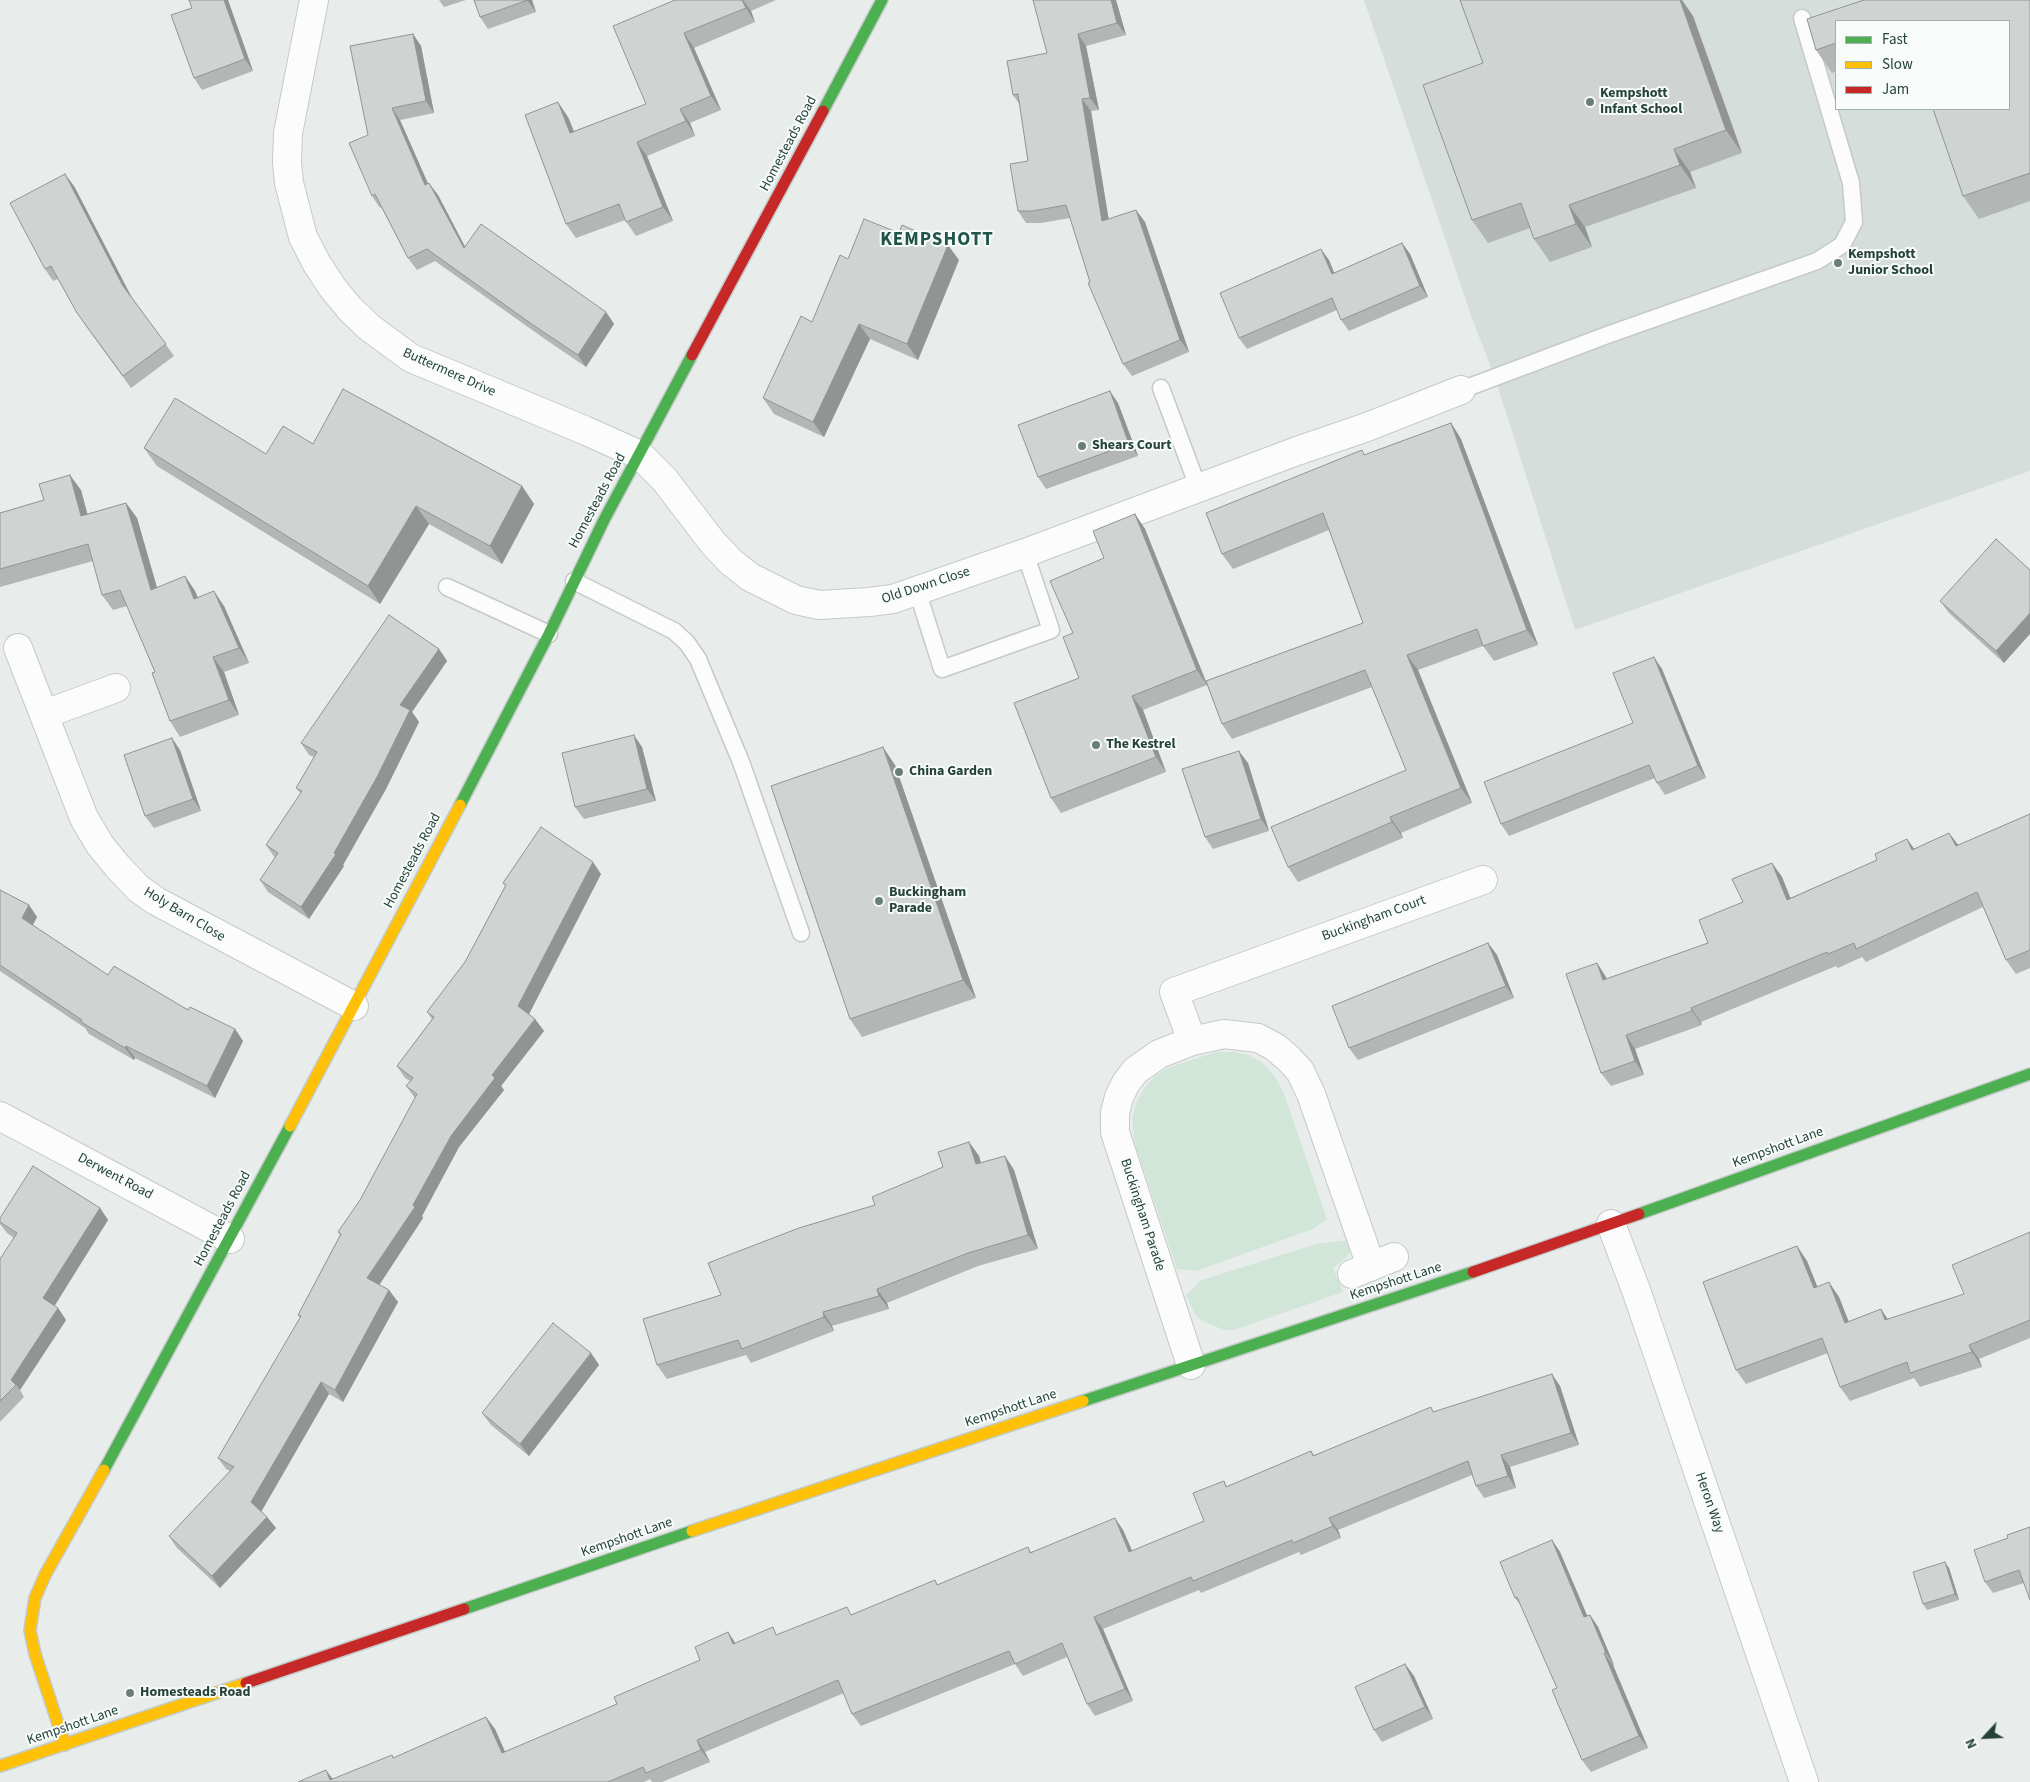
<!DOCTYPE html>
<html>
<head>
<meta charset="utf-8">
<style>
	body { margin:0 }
	#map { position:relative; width:2030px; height:1782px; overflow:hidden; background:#e8edeb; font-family:"Source Sans 3",sans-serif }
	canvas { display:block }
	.legend { position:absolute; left:1835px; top:20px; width:175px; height:90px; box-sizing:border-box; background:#f7fbf9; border:1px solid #a3b1ad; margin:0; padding:6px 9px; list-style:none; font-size:15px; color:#24423a }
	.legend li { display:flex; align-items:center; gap:10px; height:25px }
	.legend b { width:25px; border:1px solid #a3b1ad }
	.north { position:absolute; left:1960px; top:1712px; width:50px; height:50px; -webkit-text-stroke:4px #f7fbf9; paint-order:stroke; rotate:245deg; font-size:14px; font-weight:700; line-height:20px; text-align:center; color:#24423a }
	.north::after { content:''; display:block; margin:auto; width:18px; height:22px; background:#24423a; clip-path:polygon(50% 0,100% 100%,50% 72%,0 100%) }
</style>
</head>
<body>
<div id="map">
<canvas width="2030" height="1782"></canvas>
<ul class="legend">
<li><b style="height:6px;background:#4caf50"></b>Fast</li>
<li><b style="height:6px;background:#ffc107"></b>Slow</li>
<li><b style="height:6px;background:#c62828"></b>Jam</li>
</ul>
<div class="north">N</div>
</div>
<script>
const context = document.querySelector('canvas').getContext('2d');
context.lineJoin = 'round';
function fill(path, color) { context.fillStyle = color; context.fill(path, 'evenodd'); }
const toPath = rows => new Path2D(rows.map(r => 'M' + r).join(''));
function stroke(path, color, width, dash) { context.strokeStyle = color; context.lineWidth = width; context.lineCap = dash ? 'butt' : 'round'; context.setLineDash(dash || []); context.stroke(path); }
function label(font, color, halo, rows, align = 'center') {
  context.font = font + ' "Source Sans 3",sans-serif'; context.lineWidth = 4; context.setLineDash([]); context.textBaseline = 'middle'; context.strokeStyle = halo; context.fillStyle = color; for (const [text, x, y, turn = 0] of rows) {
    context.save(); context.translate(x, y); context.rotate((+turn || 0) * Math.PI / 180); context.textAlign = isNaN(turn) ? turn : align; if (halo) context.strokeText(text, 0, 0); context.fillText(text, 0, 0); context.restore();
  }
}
fill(toPath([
	[1364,0,2030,0,2030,471,1575,630,1495,378,1473,321],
	[1836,21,2009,21,2009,109,1836,109]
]), '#d6dedb');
fill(toPath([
	[1216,1052,1233,1052,1249,1055,1264,1064,1275,1077,1283,1091,1327,1219,1313,1229,1196,1271,1177,1269,1135,1144,1132,1119,1136,1103,1145,1087,1156,1075,1170,1067],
	[1349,1240,1351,1248,1348,1256,1333,1268,1343,1292,1234,1330,1224,1330,1202,1321,1195,1314,1186,1295,1202,1280,1316,1244]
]), '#d1e6d8');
const lane = toPath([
	[1161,388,1198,487],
	[1461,390,1610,334,1817,261,1842,245,1854,222,1851,183,1802,18],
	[574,581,674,631,687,643,698,659,741,762,801,933],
	[447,587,549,634],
	[917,590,942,669,1051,630,1025,553]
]);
const street = toPath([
	[314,0,288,133,287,162,289,183,303,237,317,264,332,287,350,309,370,328,411,358,584,430,640,455,664,479,713,543,731,562,750,577,796,600,819,605,869,602,893,599,1025,553,1297,451,1367,427,1461,390],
	[18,648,84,818,100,845,118,867,139,889,156,901,354,1006],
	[45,714,116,688],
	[1192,1041,1174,992,1483,880],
	[0,1116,230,1239],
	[1611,1224,1636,1290,1804,1782],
	[1352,1274,1394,1257],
	[1191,1365,1115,1132,1115,1113,1119,1097,1126,1083,1135,1071,1159,1054,1192,1041,1224,1034,1258,1038,1275,1047,1289,1059,1300,1071,1311,1094,1371,1266]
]);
const fast = toPath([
	[823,111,882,0],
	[460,805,549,634,604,520,692,355],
	[1639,1214,2030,1074],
	[1083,1401,1473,1272],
	[104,1470,290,1126],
	[464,1609,692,1531]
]);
const slow = toPath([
	[290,1126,460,805],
	[692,1531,1083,1401],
	[65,1745,35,1654,30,1630,35,1598,45,1575,104,1470],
	[0,1766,246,1683]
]);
const jam = toPath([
	[692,355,823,111],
	[1473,1272,1639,1214],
	[246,1683,464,1609]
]);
stroke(lane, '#c5cac8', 19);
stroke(street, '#c5cac8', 30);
stroke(fast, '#c3cbc8', 14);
stroke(slow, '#c3cbc8', 14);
stroke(jam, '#c3cbc8', 14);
stroke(lane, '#fcfcfc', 16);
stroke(street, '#fcfcfc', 28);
stroke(fast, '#4caf50', 11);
stroke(slow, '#ffc107', 11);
stroke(jam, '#c62828', 11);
fill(toPath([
	[228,0,253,71,202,90,194,78],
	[439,0,466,0,444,7],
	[474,0,532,0,536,12,488,29,480,17],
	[675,0,776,0,751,11,755,22,694,48,721,110,690,123,695,136,647,156,673,221,636,236,625,220,576,238,566,224,568,117,574,131,646,104],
	[1116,0,1126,35,1086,46,1099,110,1091,111,1108,219,1136,210,1145,222,1189,352,1132,376,1123,364,1090,282,1070,218,1041,223,1026,223,1018,211,1028,161,1020,105,1013,95,1047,53],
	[2030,0,2030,201,1979,219,1963,196,2009,21,1836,21,1836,71,1832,73,1816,50,1807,19],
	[1693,16,1742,153,1690,172,1696,188,1585,227,1592,247,1550,262,1534,239,1530,228,1488,243,1472,220],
	[413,34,421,46,434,113,400,120,428,184,438,195,465,247,606,312,614,324,586,367,542,337,435,261,417,270,408,258,381,207,380,208,372,196,368,135],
	[74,186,131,296,174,356,131,388,85,325,58,279,53,281,45,269],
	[1402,243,1410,254,1428,297,1349,331,1341,320,1337,310,1247,349,1239,338,1329,260,1334,273],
	[848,259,959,260,918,360,870,339,824,437,774,414,763,398,812,322],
	[1118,403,1138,456,1046,489,1038,477],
	[1451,423,1461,439,1538,645,1494,661,1483,646,1418,670,1472,803,1401,833,1403,838,1298,882,1288,867,1406,770,1372,687,1232,739,1222,724,1207,685,1143,710,1166,772,1061,813,1051,798,1079,678,1073,633,1104,558,1135,514,1145,529,1206,681,1363,623,1329,530,1233,569,1222,554,1365,455],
	[313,444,522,486,534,504,502,564,429,524,380,604,157,466,144,448,266,454],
	[81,490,87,514,126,503,137,518,157,588,185,576,195,591,198,597,224,606,249,663,224,672,239,715,180,737,170,721,155,672,127,606,113,610,102,595,93,561,0,587,0,513],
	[2030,570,2004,663,1949,613,1940,601],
	[439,649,447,661,412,712,419,722,386,789,343,865,344,866,309,919,268,892,260,880,275,858,266,845,301,794,296,788,314,757,309,755,301,743],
	[1662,669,1706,778,1665,795,1657,783,1655,778,1509,836,1501,824,1633,723],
	[642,747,656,801,584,819,575,807],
	[180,750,201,811,154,828,145,816],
	[1248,763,1269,831,1213,849,1205,837],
	[895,765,976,998,862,1037,850,1019],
	[2030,814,2030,968,2016,974,2006,960,1983,907,1866,962,1862,957,1838,968,1836,966,1701,1022,1702,1025,1635,1049,1644,1075,1611,1086,1601,1073,1597,963,1607,979,1708,943,1743,902,1772,863,1782,877,1790,898,1877,860,1907,839,1914,849,1949,833,1958,845],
	[601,874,529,1014,535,1019,544,1031,501,1086,504,1090,459,1147,422,1216,423,1218,379,1285,389,1290,398,1302,343,1402,329,1394,261,1511,267,1517,276,1528,220,1588,177,1548,169,1536,230,1471,226,1469,218,1458,300,1318,298,1315,340,1235,338,1232,360,1200,415,1098,406,1086,410,1081,405,1078,397,1066,432,1019,427,1012,465,962,505,886,503,883],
	[0,890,29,905,37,917,33,925,108,975,235,1029,243,1041,215,1098,135,1058,134,1060,89,1034,85,1028,0,971],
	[1488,943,1497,955,1514,998,1358,1060,1349,1048],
	[969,1142,979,1156,981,1163,1005,1156,1014,1170,1038,1249,978,1266,887,1303,889,1309,832,1326,834,1331,751,1363,746,1355,667,1379,657,1365,721,1295,875,1205,943,1167],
	[100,1208,108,1220,54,1306,58,1308,66,1320,20,1390,24,1397,0,1422,0,1259,14,1238,7,1233,0,1224,0,1218],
	[2030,1232,2030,1338,1979,1359,1982,1367,1920,1387,1914,1378,1850,1401,1840,1387,1828,1353,1746,1384,1736,1370,1797,1246,1807,1261,1817,1287,1839,1297,1849,1322,1881,1309,1888,1320,1964,1294],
	[591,1353,599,1365,529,1456,491,1425,482,1413],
	[1560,1386,1579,1445,1510,1467,1516,1488,1484,1498,1476,1486,1472,1475,1338,1530,1341,1538,1301,1555,1299,1552,1201,1593,1199,1590,1103,1629,1133,1701,1095,1716,1087,1704,1067,1657,1023,1676,1015,1664,861,1726,852,1714,844,1693,705,1752,710,1762,662,1782,652,1782,650,1779,644,1782,298,1782,333,1779,392,1755,394,1758,486,1717,495,1729,505,1752,617,1704,700,1660,728,1632,735,1643,778,1635,853,1615,935,1580,938,1585,1028,1547,1031,1552,1123,1530,1132,1551,1204,1521,1224,1481,1227,1487,1311,1451,1314,1455,1434,1412],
	[2008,1538,2024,1583,1993,1593,1985,1582],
	[1552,1540,1560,1552,1587,1616,1590,1615,1598,1627,1614,1665,1613,1665,1648,1748,1591,1772,1582,1760,1557,1688,1522,1607,1515,1598],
	[1949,1568,1959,1600,1927,1610,1923,1604],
	[1405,1664,1414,1676,1433,1719,1382,1742,1374,1730]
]), '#b2b6b5');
fill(toPath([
	[224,0,228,0,253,71,245,59],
	[527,0,532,0,536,12],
	[742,0,743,0,751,11,755,22,746,8],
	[1111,0,1116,0,1126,35,1117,23],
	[1680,0,1682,0,1693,16,1742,153,1726,130],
	[684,33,694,48,721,110,711,96],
	[413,34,421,46,434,113,426,101],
	[1078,34,1086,46,1099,110,1090,98],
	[1082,99,1091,111,1111,233,1102,221],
	[558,102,568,117,580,147,570,133],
	[392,108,400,120,434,197,425,185],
	[680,109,690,123,695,136,686,121],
	[637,142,647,156,673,221,663,207],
	[1674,149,1690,172,1696,188,1680,165],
	[65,174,74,186,132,298,123,286],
	[429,183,438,195,472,260,464,248],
	[1569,205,1585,227,1592,247,1576,224],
	[1136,210,1145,222,1189,352,1180,340],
	[1402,243,1410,254,1428,297,1420,286],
	[948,245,959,260,918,360,907,344],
	[1321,249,1329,260,1339,285,1332,274],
	[606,312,614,324,586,367,578,355],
	[859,324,870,339,824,437,813,422],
	[1110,391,1118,403,1138,456,1129,444],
	[1451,423,1461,439,1538,645,1527,630],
	[70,475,81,490,92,531,81,516],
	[522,486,534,504,502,564,490,546],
	[126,503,137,518,162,605,151,590],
	[416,506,429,524,380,604,368,586],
	[1135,514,1145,529,1207,685,1197,670],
	[185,576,195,591,204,614,194,599],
	[214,591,224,606,249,663,239,648],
	[2030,613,2030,634,2004,663,1996,651],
	[439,649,447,661,412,712,419,722,386,789,343,865,344,866,309,919,301,907,334,853,400,705],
	[1407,655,1418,670,1472,803,1461,788],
	[213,657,224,672,239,715,229,700],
	[1654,657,1662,669,1706,778,1698,766],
	[1132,696,1143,710,1166,772,1156,757],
	[634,735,642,747,656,801,647,789],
	[172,738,180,750,201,811,193,799],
	[883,747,895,765,976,998,963,980],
	[1239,751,1248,763,1269,831,1261,819],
	[1390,817,1401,833,1403,838,1392,822],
	[1949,833,1959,846,1956,846],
	[1907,839,1917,853,1912,850],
	[593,862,601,874,527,1018,518,1006],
	[1772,863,1782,877,1797,914,1787,900],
	[29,905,37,917,30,930,22,918],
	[1488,943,1497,955,1514,998,1506,986],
	[1597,963,1606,977,1612,994,1603,980],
	[1691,1008,1701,1022,1702,1025,1692,1011],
	[535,1019,544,1031,501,1086,504,1090,459,1147,422,1216,423,1218,376,1290,367,1278,413,1205,451,1136,492,1075],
	[235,1029,243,1041,215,1098,207,1086],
	[1626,1035,1635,1049,1644,1075,1635,1061],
	[126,1046,135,1058,134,1060,125,1048],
	[969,1142,979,1156,985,1178,976,1164],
	[1005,1156,1014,1170,1038,1249,1028,1235],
	[100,1208,108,1220,52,1310,43,1298],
	[1797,1246,1807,1261,1824,1303,1814,1288],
	[1829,1282,1839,1297,1855,1338,1845,1323],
	[877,1289,887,1303,889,1309,879,1296],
	[389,1290,398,1302,343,1402,335,1390],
	[58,1308,66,1320,20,1390,16,1385,11,1380],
	[1881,1309,1891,1324,1885,1320],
	[823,1312,832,1326,834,1331,824,1317],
	[1969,1345,1979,1359,1982,1367,1972,1352],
	[591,1353,599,1365,529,1456,520,1444],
	[1552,1374,1560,1386,1579,1445,1571,1433],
	[321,1382,329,1394,260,1514,251,1502],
	[1501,1455,1510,1467,1516,1488,1508,1476],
	[267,1517,276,1528,220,1588,212,1576],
	[1115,1518,1123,1530,1138,1564,1129,1552],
	[1329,1518,1338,1530,1341,1538,1333,1526],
	[1552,1540,1560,1552,1593,1629,1584,1617],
	[1945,1562,1949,1568,1959,1600,1955,1594],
	[1590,1615,1598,1627,1614,1665,1606,1653],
	[1094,1617,1103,1629,1133,1701,1125,1689],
	[728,1632,736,1644,733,1644],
	[1604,1653,1613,1665,1648,1748,1639,1736],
	[1405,1664,1414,1676,1433,1719,1425,1707],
	[486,1717,495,1729,511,1765,502,1753],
	[697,1740,705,1752,710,1762,701,1750],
	[326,1770,335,1782,330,1780]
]), '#919493');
const building = toPath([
	[189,0,224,0,245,59,194,78,171,15,192,8,189,0],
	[474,0,528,0,480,17,474,0],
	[675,0,742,0,746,8,684,33,711,96,680,109,686,121,637,142,663,207,626,222,619,204,566,224,525,115,558,102,570,133,646,104,613,26,675,0],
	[1033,0,1111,0,1117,23,1078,34,1090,98,1082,99,1102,221,1136,210,1180,340,1123,364,1088,283,1090,282,1066,205,1032,211,1018,211,1010,164,1028,161,1018,94,1013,95,1007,61,1047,53,1033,0],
	[1460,0,1680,0,1726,130,1674,149,1680,165,1569,205,1576,224,1534,239,1521,203,1472,220,1423,85,1483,63,1460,0],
	[1864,0,2030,0,2030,173,1963,196,1933,109,2009,109,2009,21,1836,21,1836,43,1816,50,1807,19,1864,0],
	[413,34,426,101,392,108,425,185,429,183,464,248,481,224,606,312,578,355,533,325,427,249,408,258,375,194,372,196,349,143,368,135,350,46,413,34],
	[65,174,123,286,166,344,123,376,77,313,51,266,45,269,10,203,65,174],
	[864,219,899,233,902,225,948,245,907,344,859,324,813,422,763,398,801,316,812,322,840,255,848,259,864,219],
	[1402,243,1420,286,1341,320,1332,298,1239,338,1220,293,1321,249,1332,274,1402,243],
	[343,389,522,486,490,546,416,506,368,586,144,448,175,398,266,454,283,426,313,444,343,389],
	[1110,391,1129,444,1038,477,1018,425,1110,391],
	[1451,423,1527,630,1483,646,1477,629,1407,655,1461,788,1390,817,1392,822,1288,867,1271,827,1406,770,1365,670,1222,724,1206,681,1363,623,1323,513,1222,554,1206,513,1362,450,1364,455,1451,423],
	[70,475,81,516,126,503,151,590,185,576,194,599,214,591,239,648,213,657,229,700,170,721,152,673,155,672,120,590,102,595,88,544,0,569,0,513,44,500,39,484,70,475],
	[1135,514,1197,670,1132,696,1156,757,1051,798,1014,703,1079,678,1063,637,1073,633,1050,581,1104,558,1093,531,1135,514],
	[1996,539,2030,570,2030,613,1996,651,1940,601,1996,539],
	[389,615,439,649,400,705,410,710,377,777,334,853,336,854,301,907,260,880,278,853,266,845,302,791,296,788,317,752,301,743,389,615],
	[1654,657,1698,766,1657,783,1649,765,1501,824,1484,782,1633,723,1613,673,1654,657],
	[634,735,647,789,575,807,562,753,634,735],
	[172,738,193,799,145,816,124,755,172,738],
	[883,747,963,980,850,1019,771,786,883,747],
	[1239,751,1261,819,1205,837,1182,769,1239,751],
	[2030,814,2030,950,2006,960,1977,892,1856,949,1854,943,1828,954,1827,952,1691,1008,1692,1011,1626,1035,1635,1061,1601,1073,1566,974,1597,963,1603,980,1708,943,1699,920,1743,902,1732,879,1772,863,1787,900,1877,860,1875,854,1907,839,1912,850,1949,833,1956,846,2030,814],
	[541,827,593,862,518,1006,535,1019,492,1075,495,1078,451,1136,413,1205,415,1207,367,1278,389,1290,335,1390,321,1382,251,1502,267,1517,212,1576,169,1536,234,1467,218,1458,301,1316,298,1315,341,1234,338,1232,360,1200,417,1094,406,1086,413,1078,397,1066,434,1017,427,1012,465,962,506,885,503,883,541,827],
	[0,890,29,905,22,918,108,975,114,966,188,1010,190,1007,235,1029,207,1086,126,1046,125,1048,81,1022,82,1020,0,965,0,890],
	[1488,943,1506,986,1349,1048,1332,1006,1488,943],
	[969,1142,976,1164,1005,1156,1028,1235,968,1253,877,1289,879,1296,823,1312,824,1317,742,1349,738,1340,657,1365,643,1319,721,1295,708,1263,799,1228,875,1205,872,1197,943,1167,938,1152,969,1142],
	[33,1166,100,1208,43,1298,58,1308,11,1380,16,1385,0,1401,0,1259,17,1233,0,1222,0,1218,33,1166],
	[2030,1232,2030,1320,1969,1345,1972,1352,1910,1373,1907,1362,1840,1387,1822,1338,1736,1370,1703,1282,1797,1246,1814,1288,1829,1282,1845,1323,1881,1309,1885,1320,1964,1294,1952,1265,2030,1232],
	[553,1323,591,1353,520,1444,482,1413,553,1323],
	[1552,1374,1571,1433,1501,1455,1508,1476,1476,1486,1468,1461,1329,1518,1333,1526,1293,1543,1292,1540,1193,1581,1191,1577,1094,1617,1125,1689,1087,1704,1062,1643,1015,1664,1009,1651,852,1714,838,1680,697,1740,701,1750,646,1773,643,1767,608,1782,298,1782,326,1770,330,1780,392,1755,393,1758,486,1717,502,1753,617,1704,614,1697,700,1660,695,1647,728,1632,733,1644,773,1627,776,1635,847,1607,851,1615,935,1580,937,1585,1028,1547,1030,1553,1115,1518,1129,1552,1204,1521,1193,1493,1224,1481,1226,1487,1311,1451,1313,1456,1431,1407,1433,1412,1552,1374],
	[2030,1527,2030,1600,2019,1570,1985,1582,1974,1550,2008,1538,2007,1535,2030,1527],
	[1552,1540,1584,1617,1590,1615,1606,1653,1604,1653,1639,1736,1582,1760,1552,1690,1557,1688,1517,1597,1515,1598,1500,1562,1552,1540],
	[1945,1562,1955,1594,1923,1604,1913,1572,1945,1562],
	[1405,1664,1425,1707,1374,1730,1355,1687,1405,1664]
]);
fill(building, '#cfd4d2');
stroke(building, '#919493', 1);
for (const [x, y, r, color] of [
	[1590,102,5,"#697e78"],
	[1838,263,5,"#697e78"],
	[1082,446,5,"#697e78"],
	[1096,745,5,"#697e78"],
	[899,772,5,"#697e78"],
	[879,901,5,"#697e78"],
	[130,1693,5,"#697e78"]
]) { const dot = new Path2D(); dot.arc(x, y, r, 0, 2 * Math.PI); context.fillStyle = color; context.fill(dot); stroke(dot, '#f7fbf9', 2); }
label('bold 14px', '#24423a', '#f7fbf9', [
	["Kempshott",1600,94],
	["Infant School",1600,110],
	["Kempshott",1848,255],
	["Junior School",1848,271],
	["Shears Court",1092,446],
	["The Kestrel",1106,745],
	["China Garden",909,772],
	["Buckingham",889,893],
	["Parade",889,909],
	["Homesteads Road",140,1693]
], 'left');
label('14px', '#24423a', '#f7fbf9', [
	["Homesteads Road",789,144,-62],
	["Buttermere Drive",449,373,24],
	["Homesteads Road",598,501,-62],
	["Old Down Close",926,586,-18],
	["Homesteads Road",413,861,-62],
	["Holy Barn Close",184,915,31],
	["Buckingham Court",1374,919,-20],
	["Kempshott Lane",1778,1148,-20],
	["Derwent Road",115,1177,28],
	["Buckingham Parade",1142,1215,72],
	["Homesteads Road",223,1219,-62],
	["Kempshott Lane",1396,1282,-18],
	["Kempshott Lane",1011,1409,-18],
	["Heron Way",1709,1503,71],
	["Kempshott Lane",627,1538,-19],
	["Kempshott Lane",73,1726,-19]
]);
context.letterSpacing = '1px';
label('bold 19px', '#1f5548', '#f7fbf9', [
	["KEMPSHOTT",937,241]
]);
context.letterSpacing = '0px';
</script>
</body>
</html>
